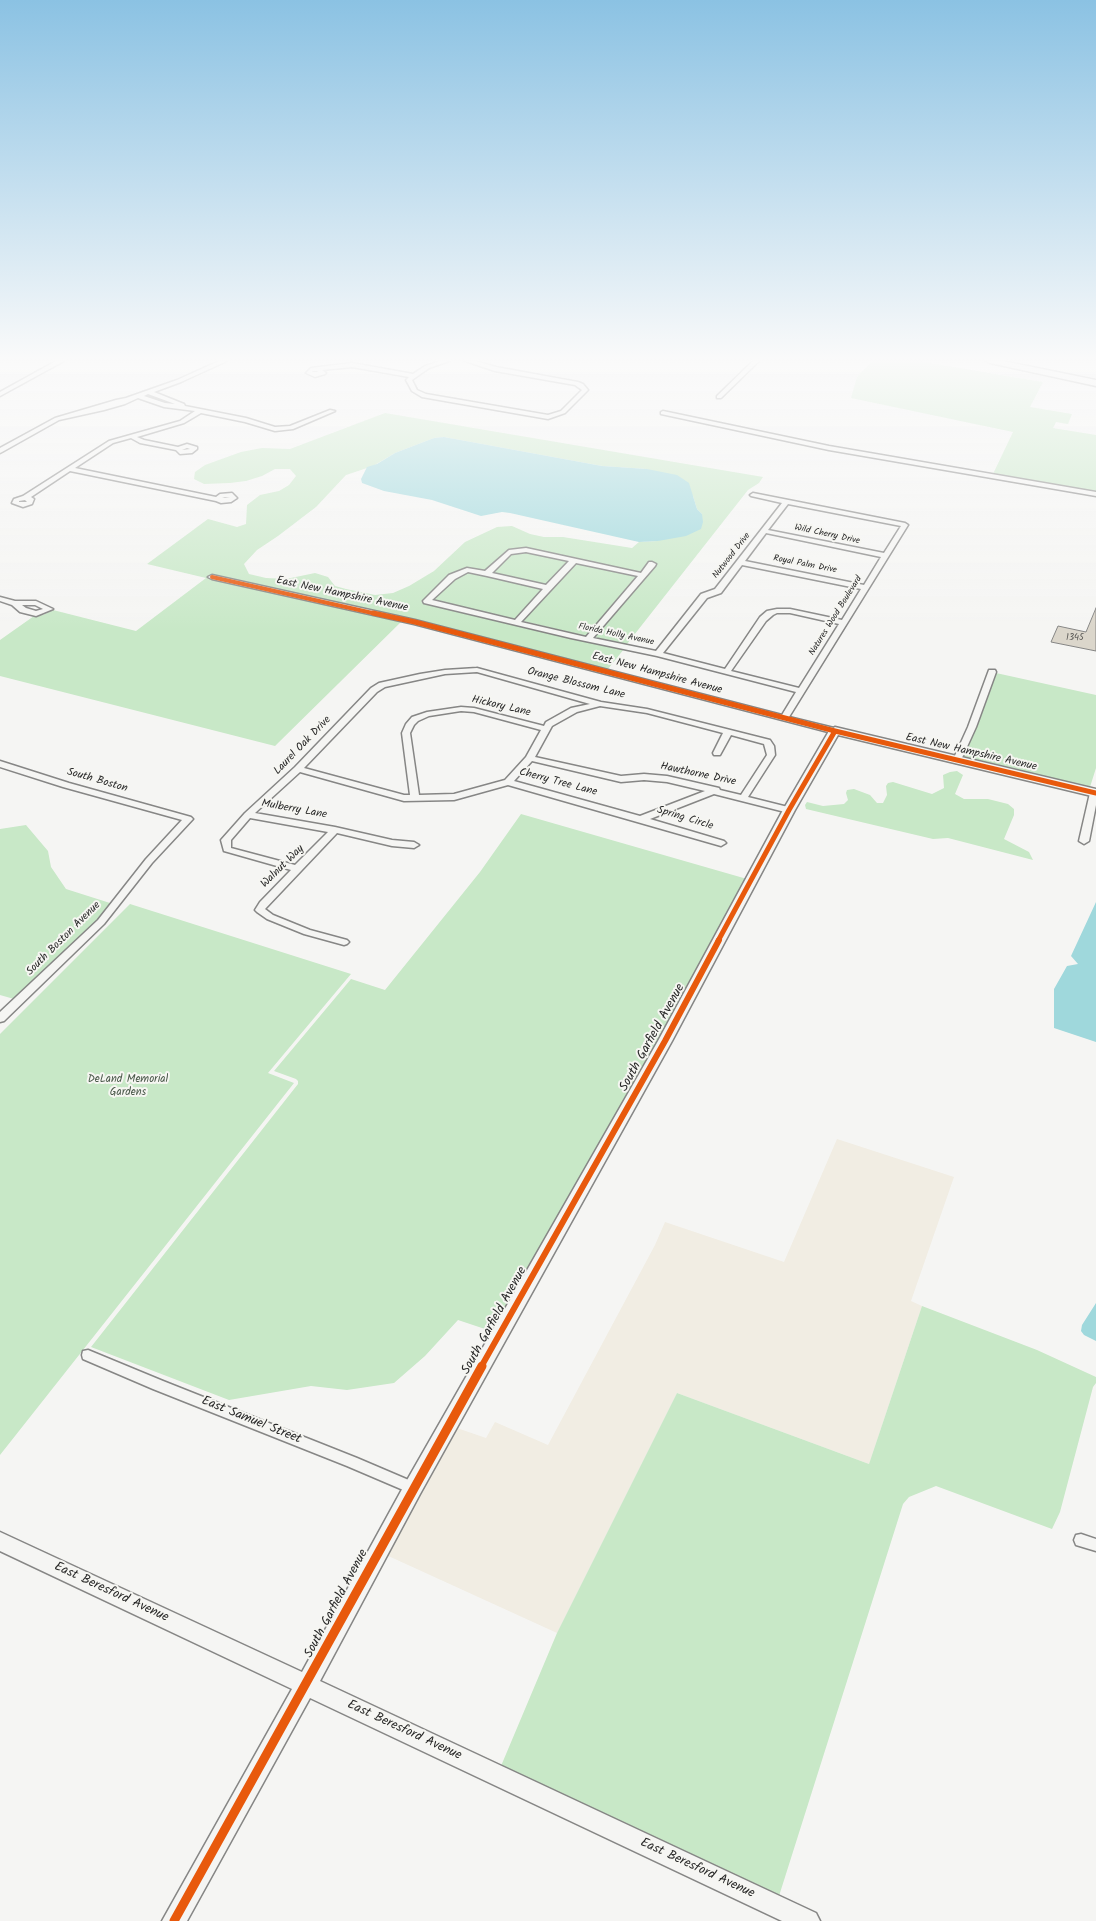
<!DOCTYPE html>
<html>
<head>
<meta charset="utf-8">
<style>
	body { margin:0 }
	canvas { display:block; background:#f5f5f3 }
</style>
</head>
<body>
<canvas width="1096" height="1921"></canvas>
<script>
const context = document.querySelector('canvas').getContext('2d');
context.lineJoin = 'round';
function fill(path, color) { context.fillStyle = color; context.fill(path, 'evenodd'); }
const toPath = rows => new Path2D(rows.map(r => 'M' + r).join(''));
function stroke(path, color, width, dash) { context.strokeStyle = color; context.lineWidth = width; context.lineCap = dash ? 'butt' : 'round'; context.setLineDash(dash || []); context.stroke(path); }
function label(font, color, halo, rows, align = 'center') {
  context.font = font + ' Kalam,sans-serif'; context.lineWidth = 4; context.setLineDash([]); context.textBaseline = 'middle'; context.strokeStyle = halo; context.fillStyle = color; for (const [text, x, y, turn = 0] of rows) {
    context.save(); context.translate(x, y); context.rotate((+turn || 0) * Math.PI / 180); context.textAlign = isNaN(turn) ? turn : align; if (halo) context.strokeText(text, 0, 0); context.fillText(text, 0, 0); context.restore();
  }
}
fill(toPath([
	[837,1139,954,1177,911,1301,922,1306,869,1464,677,1393,557,1633,384,1554,454,1427,486,1438,495,1422,548,1445,655,1245,665,1222,784,1262]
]), '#f1ede3');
fill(toPath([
	[872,361,918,361,1043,382,1030,407,1072,414,1068,424,1056,422,1053,428,1096,435,1096,492,993,474,1013,432,851,398,857,377],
	[385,413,763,477,759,483,748,490,627,644,593,637,656,563,650,561,640,572,528,548,516,549,506,551,485,572,467,567,450,576,421,602,624,649,608,669,402,621,275,746,0,676,0,640,34,616,43,615,53,610,136,631,206,578,147,564,208,519,237,527,246,524,247,505,260,495,279,491,289,485,296,476,290,469,275,469,262,476,246,481,230,483,204,484,194,479,195,472,205,465,241,452,262,448,290,449],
	[444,437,602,466,647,469,693,496,697,509,702,514,658,541,639,542,632,548,563,537,544,537,530,534,512,526,497,527,465,542,434,571,409,586,393,593,375,595,346,589,335,586,328,577,315,573,286,579,266,578,249,574,244,564,257,550,278,536,316,507,346,475,373,466,395,453,434,438],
	[525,552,569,561,547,585,492,573,512,554],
	[575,563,637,576,586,636,523,621],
	[467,572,543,589,516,619,432,600,455,578],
	[996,673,1096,695,1096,768,1090,787,963,757,976,727],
	[957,771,963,775,955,794,964,799,988,799,1008,804,1014,809,1014,815,1004,839,1029,852,1033,860,948,838,933,839,806,809,805,805,807,802,823,806,844,804,848,800,846,793,847,790,854,789,870,795,877,803,883,803,887,795,886,786,888,783,893,782,932,794,944,788,943,775,950,772],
	[521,814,747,879,669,1024,491,1331,458,1320,425,1356,394,1383,347,1390,311,1386,229,1400,91,1347,298,1084,298,1081,296,1079,274,1071,351,979,385,990,480,872],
	[26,825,48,851,51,867,66,889,110,903,97,921,14,999,0,995,0,829],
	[130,904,351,974,268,1073,294,1083,0,1455,0,1034],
	[922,1306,1037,1350,1096,1377,1096,1383,1093,1387,1060,1512,1052,1529,936,1486,909,1497,903,1504,779,1896,501,1766,557,1633,677,1393,869,1464]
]), '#c8e8c7');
fill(toPath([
	[444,437,602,466,647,469,677,475,689,483,697,509,702,514,703,522,701,529,686,536,658,541,639,542,510,513,502,512,481,516,432,500,384,491,362,483,361,479,367,467,377,464,395,453,434,438],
	[1096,902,1096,1042,1054,1028,1054,989,1067,966,1078,964,1071,956],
	[1096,1303,1096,1341,1084,1335,1081,1331,1082,1325]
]), '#9fd8dc');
const building = toPath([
	[1096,608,1096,651,1051,642,1058,626,1086,632,1096,608]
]);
fill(building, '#dbd6cb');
stroke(building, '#868685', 1);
const street = toPath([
	[56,361,64,361,0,396,0,392,56,361],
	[219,361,227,361,181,382,154,392,184,404,185,406,246,418,275,427,290,426,330,410,335,411,293,429,275,431,245,422,201,413,184,423,137,437,144,440,178,447,187,444,197,447,197,449,192,453,180,454,176,450,140,443,131,438,113,443,75,468,216,497,220,494,232,493,237,498,231,502,221,503,216,501,70,471,31,497,34,499,32,504,23,507,12,503,14,499,23,496,109,441,180,421,195,411,164,407,138,398,125,404,104,410,59,420,2,452,0,453,0,448,55,418,116,400,126,398,177,380,219,361],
	[148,394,175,404,165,403,144,396,148,394],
	[187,448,190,449,182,450,187,448],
	[225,497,230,497,222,498,225,497],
	[25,500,27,502,19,502,19,501,25,500],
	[440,361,449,361,429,368,412,380,417,390,426,394,548,415,561,411,582,390,575,385,495,371,465,361,475,361,496,367,578,382,583,384,588,390,565,413,548,419,422,397,412,391,406,380,409,377,352,367,322,370,326,373,325,374,315,377,306,373,311,368,352,363,413,374,425,366,440,361],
	[317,371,318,372,312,372,313,371,317,371],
	[753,361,759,361,721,398,717,398,717,396,753,361],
	[663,411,829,446,1096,492,1096,496,829,450,661,414,661,412,663,411],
	[753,493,905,523,908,525,789,717,838,729,838,733,832,733,414,624,212,579,208,577,212,575,415,620,782,715,796,692,657,656,571,638,424,603,423,601,449,575,467,568,485,571,509,550,526,548,641,573,649,562,652,562,656,564,655,566,593,638,656,651,701,594,715,589,782,503,751,496,750,495,753,493],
	[788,504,901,526,884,553,768,530,788,504],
	[766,533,881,557,864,585,745,561,766,533],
	[526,552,569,561,546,585,492,573,511,554,526,552],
	[576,563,638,576,586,637,521,622,576,563],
	[742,565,861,589,842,620,790,609,777,609,767,611,760,617,725,669,663,653,707,598,721,593,742,565],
	[468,572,487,576,543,589,515,620,432,600,455,579,468,572],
	[777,613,790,613,839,624,799,688,731,671,766,621,773,615,777,613],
	[0,597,15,601,36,601,53,609,36,616,20,612,12,605,0,601,0,597],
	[22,605,35,605,43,609,36,611,26,608,22,605],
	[477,668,601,702,647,709,770,740,774,746,775,755,748,797,792,808,793,810,789,813,714,794,650,819,724,841,726,843,721,846,508,785,454,800,404,801,300,772,255,813,335,827,392,840,414,842,419,845,414,848,392,846,337,833,265,909,273,915,310,930,347,940,349,942,347,944,344,945,304,934,267,919,257,912,255,910,260,902,291,870,224,851,221,840,245,813,295,767,371,688,379,683,420,674,445,670,477,668],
	[477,672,590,704,571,708,546,722,544,726,474,708,461,707,427,712,412,717,406,724,402,733,410,795,404,795,304,768,377,692,385,687,445,674,477,672],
	[600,706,647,713,723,733,713,753,714,755,720,755,731,735,764,744,767,755,741,795,720,790,719,788,667,776,644,774,621,776,535,757,552,726,577,712,600,706],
	[461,711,474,712,541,730,526,757,505,780,454,794,419,795,410,733,414,725,418,721,429,716,461,711],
	[532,761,621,782,644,780,667,782,705,791,640,816,514,781,532,761],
	[250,818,328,832,295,865,231,848,231,840,250,818],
	[989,670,995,670,996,672,976,727,961,760,957,763,954,762,953,760,968,727,989,670],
	[0,761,69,783,191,817,193,819,152,863,104,924,4,1021,0,1022,0,1012,98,920,146,859,182,820,63,787,0,767,0,761],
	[1094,790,1096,791,1096,805,1089,841,1084,844,1079,841,1090,793,1094,790],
	[88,1350,163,1381,357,1458,418,1484,420,1488,418,1492,413,1494,408,1492,347,1466,153,1389,83,1359,82,1355,83,1351,88,1350],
	[1081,1534,1096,1539,1096,1551,1076,1545,1074,1540,1076,1535,1081,1534]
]);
const secondary = toPath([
	[986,361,1003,361,1096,380,1096,386,990,363,986,361],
	[835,727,1096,789,1096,797,838,735,795,810,672,1041,420,1494,320,1681,816,1913,820,1921,782,1921,310,1698,187,1921,162,1921,292,1689,0,1551,0,1532,302,1672,406,1482,658,1041,783,810,829,731,835,727]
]);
stroke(street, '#868685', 3);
stroke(secondary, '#868685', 3);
fill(street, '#f5f5f3');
fill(secondary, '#f5f5f3');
stroke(toPath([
	[212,577,377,614]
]), '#e8590c', 4);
stroke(toPath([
	[373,613,415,622,835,731,1096,793],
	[718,941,789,810,835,731]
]), '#e8590c', 5);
stroke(toPath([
	[481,1367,665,1041,719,940]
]), '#e8590c', 6);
stroke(toPath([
	[174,1921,482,1366]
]), '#e8590c', 9);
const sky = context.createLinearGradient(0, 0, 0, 630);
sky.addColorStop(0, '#8bc2e3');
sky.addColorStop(0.57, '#fafafa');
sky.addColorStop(1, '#fafafa00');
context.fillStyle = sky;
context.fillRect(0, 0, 1096, 630);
label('9px', '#2b2b2b', '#f6f6f2', [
	["Wild Cherry Drive",827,535,12],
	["Nutwood Drive",732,556,-52],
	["Royal Palm Drive",805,565,11],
	["Natures Wood Boulevard",836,616,-58],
	["Florida Holly Avenue",616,635,12]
]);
label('9px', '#575653', null, [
	["1345",1075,638]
]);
label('11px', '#2b2b2b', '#f6f6f2', [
	["East New Hampshire Avenue",342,595,12],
	["East New Hampshire Avenue",657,674,15],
	["Orange Blossom Lane",576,684,14],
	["Hickory Lane",501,707,13],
	["Laurel Oak Drive",303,746,-46],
	["East New Hampshire Avenue",971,753,13],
	["Hawthorne Drive",698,775,12],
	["South Boston",97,781,16],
	["Cherry Tree Lane",558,783,15],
	["Mulberry Lane",294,810,10],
	["Spring Circle",685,819,17],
	["Walnut Way",283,867,-45],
	["South Boston Avenue",64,939,-45]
]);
label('11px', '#495849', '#f6f6f2', [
	["DeLand Memorial",128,1080],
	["Gardens",128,1093]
]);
label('13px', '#2b2b2b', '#f6f6f2', [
	["South Garfield Avenue",653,1038,-61],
	["South Garfield Avenue",495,1321,-61],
	["East Samuel Street",251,1421,22],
	["East Beresford Avenue",111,1593,25],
	["South Garfield Avenue",337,1604,-62],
	["East Beresford Avenue",404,1731,25],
	["East Beresford Avenue",697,1869,25]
]);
</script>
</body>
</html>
